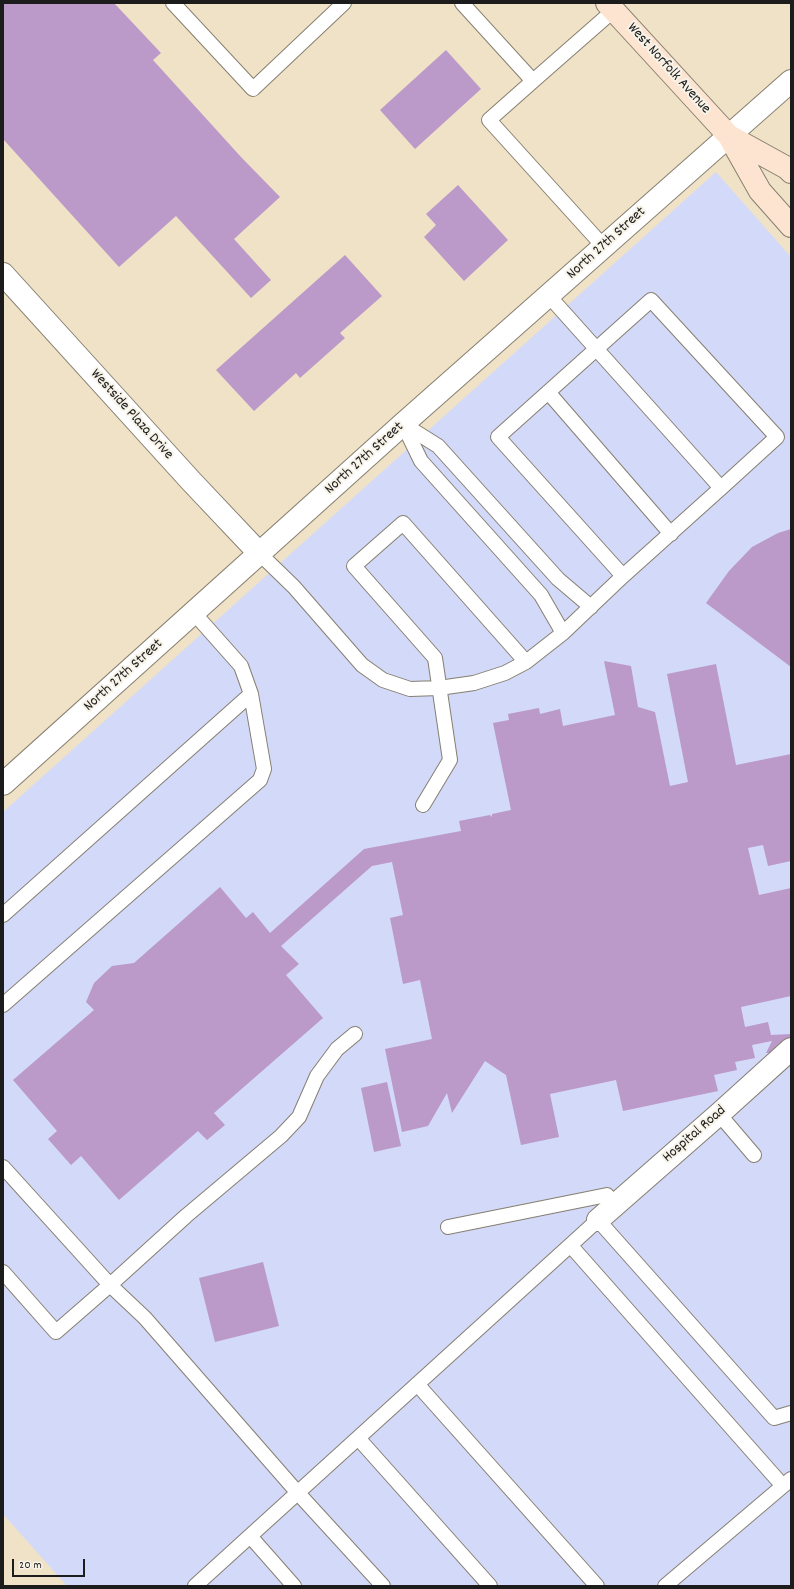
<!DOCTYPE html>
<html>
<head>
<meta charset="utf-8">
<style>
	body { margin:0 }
	#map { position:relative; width:794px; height:1589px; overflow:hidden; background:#f0e2c6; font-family:Dekko,sans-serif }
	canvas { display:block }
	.frame { position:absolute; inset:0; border:4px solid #1c1c1c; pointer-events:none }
	.scale { position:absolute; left:12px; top:1559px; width:73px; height:18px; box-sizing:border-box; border:2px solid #1c1c1c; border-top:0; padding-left:5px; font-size:12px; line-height:14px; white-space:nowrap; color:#1c1c1c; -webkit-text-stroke:3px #f7f3e8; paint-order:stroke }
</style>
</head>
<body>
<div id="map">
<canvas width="794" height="1589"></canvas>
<div class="frame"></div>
<div class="scale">20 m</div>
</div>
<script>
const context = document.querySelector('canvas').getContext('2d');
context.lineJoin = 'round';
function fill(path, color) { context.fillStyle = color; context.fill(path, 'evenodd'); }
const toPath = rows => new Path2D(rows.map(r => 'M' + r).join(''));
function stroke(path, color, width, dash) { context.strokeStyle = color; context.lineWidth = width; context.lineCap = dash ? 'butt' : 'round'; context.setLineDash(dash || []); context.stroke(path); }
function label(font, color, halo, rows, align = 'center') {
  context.font = font + ' Dekko,sans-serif'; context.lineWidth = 4; context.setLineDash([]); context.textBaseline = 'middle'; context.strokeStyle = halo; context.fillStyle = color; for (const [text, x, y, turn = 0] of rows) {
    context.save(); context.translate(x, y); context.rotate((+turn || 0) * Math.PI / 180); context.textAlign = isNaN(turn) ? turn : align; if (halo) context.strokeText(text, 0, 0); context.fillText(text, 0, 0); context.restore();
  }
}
fill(toPath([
	[716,172,791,257,791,1586,67,1586,3,1514,3,812]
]), '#d3d9f9');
fill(toPath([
	[3,3,114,3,161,53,153,60,241,157,280,197,234,239,271,280,251,298,176,216,119,267,3,139],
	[446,50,481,89,415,149,380,110],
	[458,185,508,240,464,281,424,237,436,225,426,214],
	[345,255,382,296,340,333,345,338,300,378,296,373,254,411,216,370],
	[791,529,791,667,706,603,729,571,752,547,778,533],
	[604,661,631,666,638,707,655,712,670,786,688,782,667,674,716,664,736,765,791,754,791,861,768,866,763,845,748,848,759,895,791,888,791,996,741,1007,745,1027,768,1022,771,1035,791,1034,791,1052,766,1053,772,1041,752,1045,755,1058,735,1062,737,1070,714,1075,718,1091,623,1111,616,1080,550,1094,559,1137,521,1145,506,1075,485,1061,452,1113,447,1093,428,1126,402,1132,385,1049,432,1039,420,980,403,984,390,918,403,915,392,862,372,866,281,946,299,964,286,975,323,1018,214,1113,225,1125,207,1140,198,1131,119,1200,81,1156,71,1165,48,1139,57,1131,13,1080,94,1010,86,1002,94,983,112,966,134,963,220,887,246,918,253,912,270,933,364,849,461,831,459,821,490,815,492,817,492,814,511,810,493,723,509,720,508,714,539,708,540,714,560,709,563,726,615,715],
	[387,1082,401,1146,374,1152,361,1088],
	[263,1262,279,1326,215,1342,199,1278]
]), '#bb99c9');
const service = toPath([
	[173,3,253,89,344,3],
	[462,3,533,81,614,10],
	[533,81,489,120,604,247],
	[548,392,671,534],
	[260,554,294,587,362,665,383,680,410,689,439,688,474,683,505,673,526,662,563,633,623,576,721,488,549,296],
	[623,576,498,437,651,300,777,437,721,488],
	[563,633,541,595,421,461,403,424,438,446,558,579,591,607],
	[423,805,450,760,435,658,354,566,403,523,526,662],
	[3,915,251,694],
	[3,1005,260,780,264,769,251,694,241,666,194,613],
	[719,1114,754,1155],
	[3,1167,110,1285,145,1318,297,1492,383,1586],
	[448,1227,607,1195,615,1205],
	[571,1246,783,1486],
	[3,1272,56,1332,110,1285,186,1216,281,1136,299,1117,317,1076,337,1049,355,1034],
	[417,1384,597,1586],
	[358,1438,490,1586],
	[195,1586,250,1536],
	[294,1586,250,1536,598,1220,774,1418,791,1413],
	[665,1586,791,1479]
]);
const minor = toPath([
	[3,274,191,481,260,554],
	[3,784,403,424,791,81],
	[598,1220,719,1114,791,1049]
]);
const secondary = toPath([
	[607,3,729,136,760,191,791,226],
	[729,136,787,168,791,172]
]);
stroke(service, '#867f71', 16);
stroke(minor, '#867f71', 24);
stroke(secondary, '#867f71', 24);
stroke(service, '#fff', 14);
stroke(minor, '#fff', 22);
stroke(secondary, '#fde4d1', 22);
label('15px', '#1c1c1c', '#f7f3e8', [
	["West Norfolk Avenue",668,69,48],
	["North 27th Street",607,244,-42],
	["Westside Plaza Drive",131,415,48],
	["North 27th Street",365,459,-42],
	["North 27th Street",124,676,-42],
	["Hospital Road",695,1135,-41]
]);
</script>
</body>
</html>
